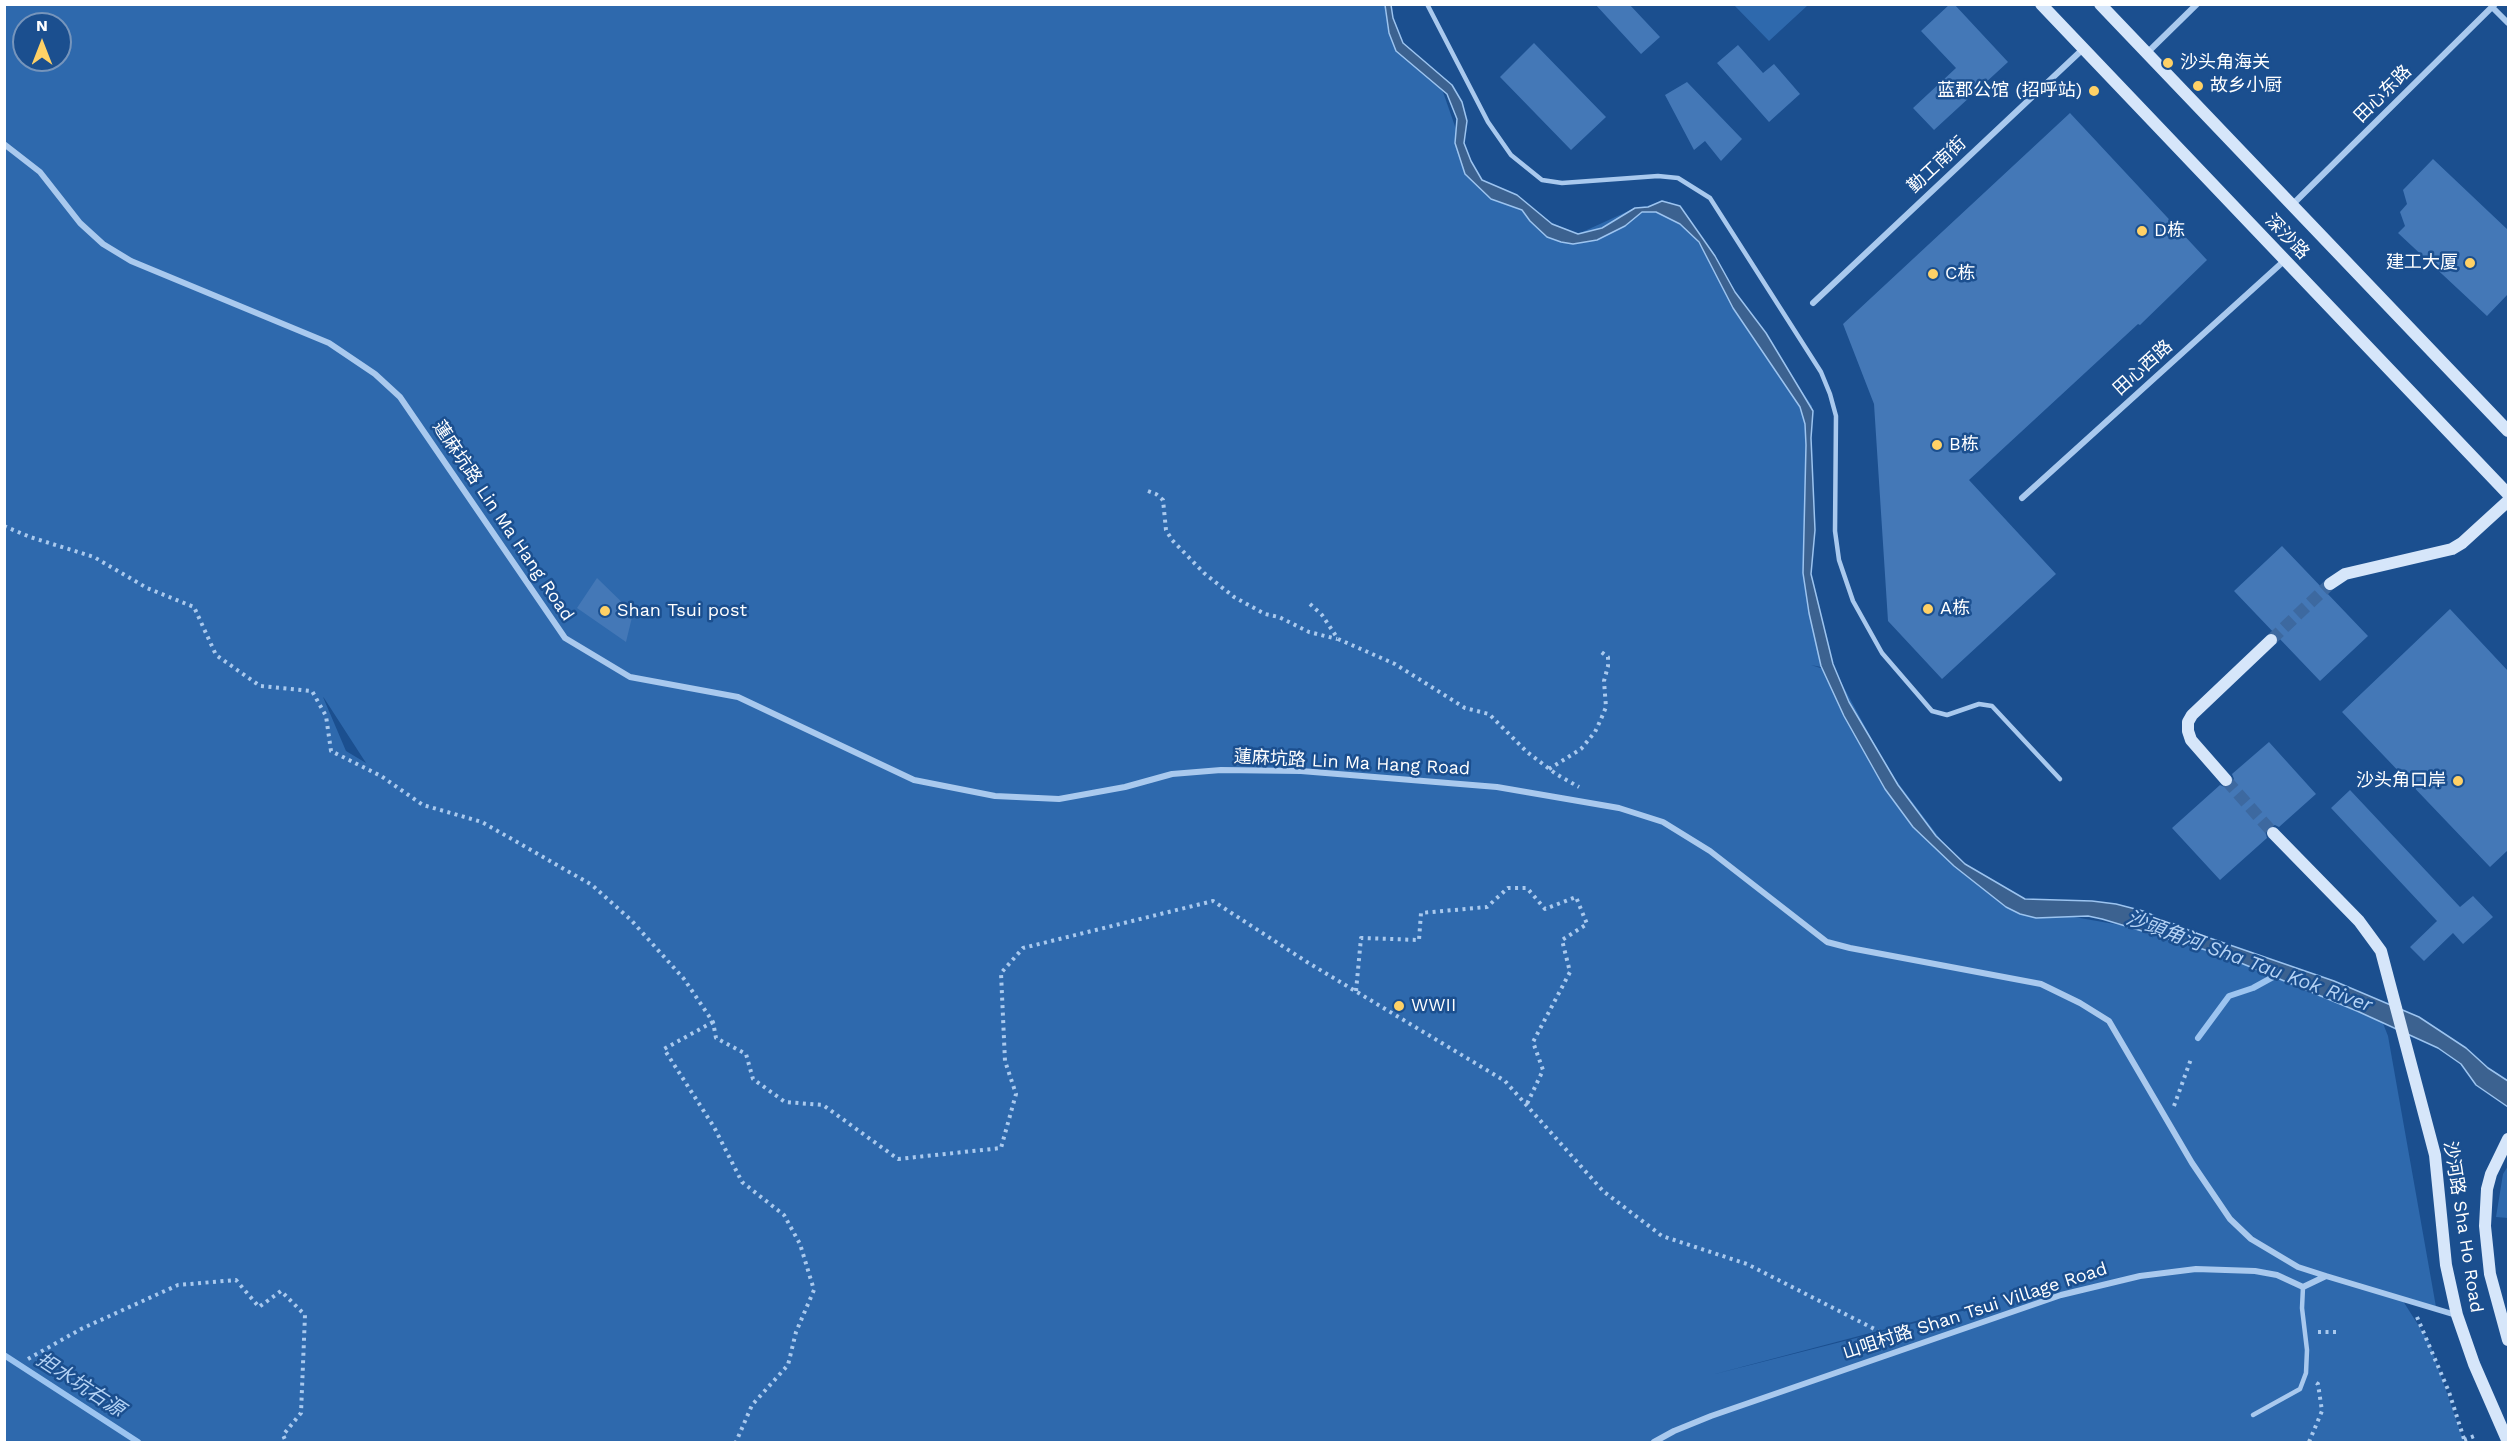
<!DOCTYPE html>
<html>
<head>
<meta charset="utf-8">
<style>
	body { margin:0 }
	#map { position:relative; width:2513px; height:1447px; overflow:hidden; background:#1b4f8f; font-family:"Work Sans",sans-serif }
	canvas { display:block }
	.frame { position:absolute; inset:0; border:6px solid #fff; pointer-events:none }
	.north { position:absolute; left:12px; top:12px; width:60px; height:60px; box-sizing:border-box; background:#1b4f8f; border:2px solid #7695bc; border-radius:50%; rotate:0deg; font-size:16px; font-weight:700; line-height:24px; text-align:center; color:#fff }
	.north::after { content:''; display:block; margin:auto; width:21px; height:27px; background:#ffd166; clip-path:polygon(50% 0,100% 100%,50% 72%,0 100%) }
</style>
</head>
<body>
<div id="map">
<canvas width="2513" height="1447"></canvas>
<div class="frame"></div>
<div class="north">N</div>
</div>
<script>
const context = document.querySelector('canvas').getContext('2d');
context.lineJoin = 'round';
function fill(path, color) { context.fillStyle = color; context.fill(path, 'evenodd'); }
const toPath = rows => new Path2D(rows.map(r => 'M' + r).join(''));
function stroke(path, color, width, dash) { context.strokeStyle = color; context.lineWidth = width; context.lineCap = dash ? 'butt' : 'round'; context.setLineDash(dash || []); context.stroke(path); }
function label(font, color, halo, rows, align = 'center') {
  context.font = font + ' "Work Sans","Noto Sans SC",sans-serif'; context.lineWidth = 5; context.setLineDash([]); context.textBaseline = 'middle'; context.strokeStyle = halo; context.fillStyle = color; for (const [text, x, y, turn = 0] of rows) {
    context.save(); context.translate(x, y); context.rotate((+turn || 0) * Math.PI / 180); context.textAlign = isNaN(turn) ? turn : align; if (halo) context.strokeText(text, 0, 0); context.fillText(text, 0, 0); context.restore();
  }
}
fill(toPath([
	[4,5,1385,5,1396,51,1442,89,1475,184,1522,210,1578,234,1635,208,1670,202,1812,406,1806,445,1811,574,1831,669,1811,665,1836,673,1889,771,1956,860,2034,910,2143,929,2153,938,2149,932,2153,922,2377,1008,2388,1036,2436,1307,2403,1301,2429,1342,2464,1442,5,1442],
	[24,24,60,24,60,60,24,60],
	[323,697,324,698,366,763,346,751],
	[1988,1302,1978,1307,1711,1375],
	[1734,5,1808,5,1769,41],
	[2508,1166,2508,1218,2496,1217,2503,1174]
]), '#2e69ad');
const water = toPath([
	[1385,5,1391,5,1393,18,1403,43,1452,85,1462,102,1467,121,1464,143,1471,161,1482,180,1517,195,1552,224,1578,234,1602,228,1635,208,1648,207,1662,201,1680,206,1715,256,1735,292,1766,333,1813,411,1811,438,1815,530,1811,574,1833,664,1849,702,1898,785,1936,836,1965,864,2025,899,2092,901,2116,904,2143,911,2198,934,2334,981,2419,1017,2466,1048,2488,1068,2508,1081,2508,1107,2476,1085,2461,1064,2438,1048,2357,1011,2219,954,2102,919,2088,916,2036,918,2020,914,2006,907,1954,866,1913,827,1885,789,1844,716,1821,666,1809,613,1803,573,1806,445,1805,424,1800,407,1733,308,1699,242,1680,224,1656,212,1642,212,1625,226,1597,240,1573,244,1561,242,1547,237,1530,221,1522,210,1491,199,1465,174,1455,143,1457,119,1447,94,1396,51,1389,33,1385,5]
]);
fill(water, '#3c6290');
stroke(water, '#9cc4f0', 1.5);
stroke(toPath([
	[2198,1038,2229,996,2253,988,2273,977,2277,971],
	[4,1355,138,1442]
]), '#9cc4f0', 6);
fill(toPath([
	[1595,4,1629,4,1660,37,1641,54],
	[1950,4,1954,4,2008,62,1934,130,1913,108,1956,68,1921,31],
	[1534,43,1606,117,1571,150,1500,77],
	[1738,45,1763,73,1774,64,1800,94,1769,122,1717,63],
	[1687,82,1742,139,1721,161,1705,141,1694,150,1665,95],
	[2070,113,2207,260,2140,325,2138,324,1969,480,2056,574,1942,679,1888,621,1874,404,1843,324],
	[2433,159,2508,230,2508,294,2487,316,2398,233,2405,226,2400,212,2407,204,2403,190],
	[2282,546,2368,636,2320,681,2234,591],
	[597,578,633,613,626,642,577,608],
	[2450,609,2508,671,2508,850,2490,867,2342,712],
	[2269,742,2316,794,2279,827,2275,825,2268,827,2265,831,2267,838,2220,880,2172,828,2220,785,2227,788,2232,786,2234,779,2232,774],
	[2350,790,2460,907,2473,896,2493,917,2463,944,2453,933,2424,961,2410,947,2437,921,2331,808]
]), '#4478b7');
stroke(toPath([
	[2271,640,2330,584],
	[2226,780,2273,833]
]), '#3d69a0', 12, [12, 6]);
stroke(toPath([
	[1148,491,1156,494,1163,500,1166,530,1172,540,1204,573,1234,597,1265,614,1279,617,1309,632,1337,639],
	[4,526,30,537,94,557,147,588,194,607,216,655,260,686,312,691,326,716,331,751,381,776,423,805,482,822,592,885,631,920,684,979,713,1022,716,1038,746,1054,753,1079,785,1102,823,1105,898,1159,1001,1148,1016,1094,1005,1061,1001,973,1023,948,1213,901,1307,962,1505,1081,1603,1191,1662,1236,1747,1264,1896,1340],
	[1310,604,1322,615,1338,639,1395,664,1465,708,1489,714,1527,752,1556,774,1579,787],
	[1549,769,1581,749,1595,732,1601,719,1606,707,1604,681,1608,666,1608,657,1600,651],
	[1356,991,1361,938,1419,940,1421,913,1487,907,1508,888,1527,888,1545,909,1576,897,1587,924,1562,940,1570,972,1533,1042,1543,1070,1527,1104],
	[713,1022,664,1049,714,1127,742,1182,784,1215,800,1244,814,1290,796,1332,788,1365,752,1405,736,1442],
	[2174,1106,2191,1059],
	[2417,1317,2449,1392,2465,1442],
	[2318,1332,2337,1332],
	[28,1359,81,1329,178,1285,236,1280,259,1307,281,1291,305,1315,301,1413,283,1435,286,1442],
	[2464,1440,2477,1435],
	[2309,1442,2322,1411,2318,1384,2315,1382]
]), '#a9c9ee', 4, [3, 4.5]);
stroke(toPath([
	[1427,4,1488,122,1511,155,1542,180,1562,183,1658,176,1678,178,1710,198,1821,372,1830,394,1836,416,1835,531,1839,560,1853,601,1882,653,1932,711,1947,715,1979,704,1992,706,2060,779],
	[2253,1415,2300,1389,2306,1373,2307,1350,2302,1308,2303,1287]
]), '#a9c9ee', 4.5);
stroke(toPath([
	[2492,7,2508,23],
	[2147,53,2197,4],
	[4,144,40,172,80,223,103,244,131,261,329,343,375,374,400,397,565,638,630,677,738,697,914,780,995,796,1059,799,1125,787,1172,774,1221,770,1301,771,1497,787,1619,808,1663,822,1710,851,1827,942,1850,948,2041,984,2080,1003,2109,1021,2192,1163,2230,1219,2251,1239,2298,1267,2326,1276],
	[2292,205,2495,4],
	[1813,303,2083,49],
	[2022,498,2285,260],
	[1654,1442,1674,1431,1711,1416,2061,1295,2140,1276,2196,1269,2255,1271,2277,1275,2303,1287,2326,1276,2456,1315]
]), '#a9c9ee', 6);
stroke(toPath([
	[2041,4,2508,494],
	[2100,4,2508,431],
	[2330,584,2345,574,2452,549,2462,543,2508,501],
	[2226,780,2191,740,2188,731,2188,722,2192,715,2271,640],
	[2273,833,2359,921,2381,951,2435,1155,2446,1265,2457,1315,2474,1364,2508,1442],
	[2508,1139,2491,1174,2487,1189,2485,1226,2490,1274,2508,1340]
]), '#d6e6fa', 12);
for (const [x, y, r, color] of [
	[2168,63,6,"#ffd166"],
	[2198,86,6,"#ffd166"],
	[2094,91,6,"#ffd166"],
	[2142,231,6,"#ffd166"],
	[2470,263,6,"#ffd166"],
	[1933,274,6,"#ffd166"],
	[1937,445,6,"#ffd166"],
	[1928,609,6,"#ffd166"],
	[605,611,6,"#ffd166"],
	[2458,781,6,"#ffd166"],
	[1399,1006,6,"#ffd166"]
]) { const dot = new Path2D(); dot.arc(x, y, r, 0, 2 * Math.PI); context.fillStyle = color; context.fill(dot); stroke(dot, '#1b4f8f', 2); }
label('18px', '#fff', '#1b4f8f', [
	["沙头角海关",2180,63],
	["故乡小厨",2210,86],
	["蓝郡公馆 (招呼站)",2082,91,"right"],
	["D栋",2154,231],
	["建工大厦",2458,263,"right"],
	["C栋",1945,274],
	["B栋",1949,445],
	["A栋",1940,609],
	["Shan Tsui post",617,611],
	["沙头角口岸",2446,781,"right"],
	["WWII",1411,1006]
], 'left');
label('18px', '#fff', '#1b4f8f', [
	["田心东路",2383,94,-45],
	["勤工南街",1937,165,-43],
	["深沙路",2287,237,46],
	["田心西路",2143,368,-42],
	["蓮麻坑路 Lin Ma Hang Road",503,521,56],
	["蓮麻坑路 Lin Ma Hang Road",1352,763,3],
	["沙河路 Sha Ho Road",2463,1227,81],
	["山咀村路 Shan Tsui Village Road",1975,1311,-18]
]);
label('italic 20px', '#b5d3f5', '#1b4f8f', [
	["沙頭角河 Sha Tau Kok River",2249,962,20],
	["担水坑右源",80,1385,33]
]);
</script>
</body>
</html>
